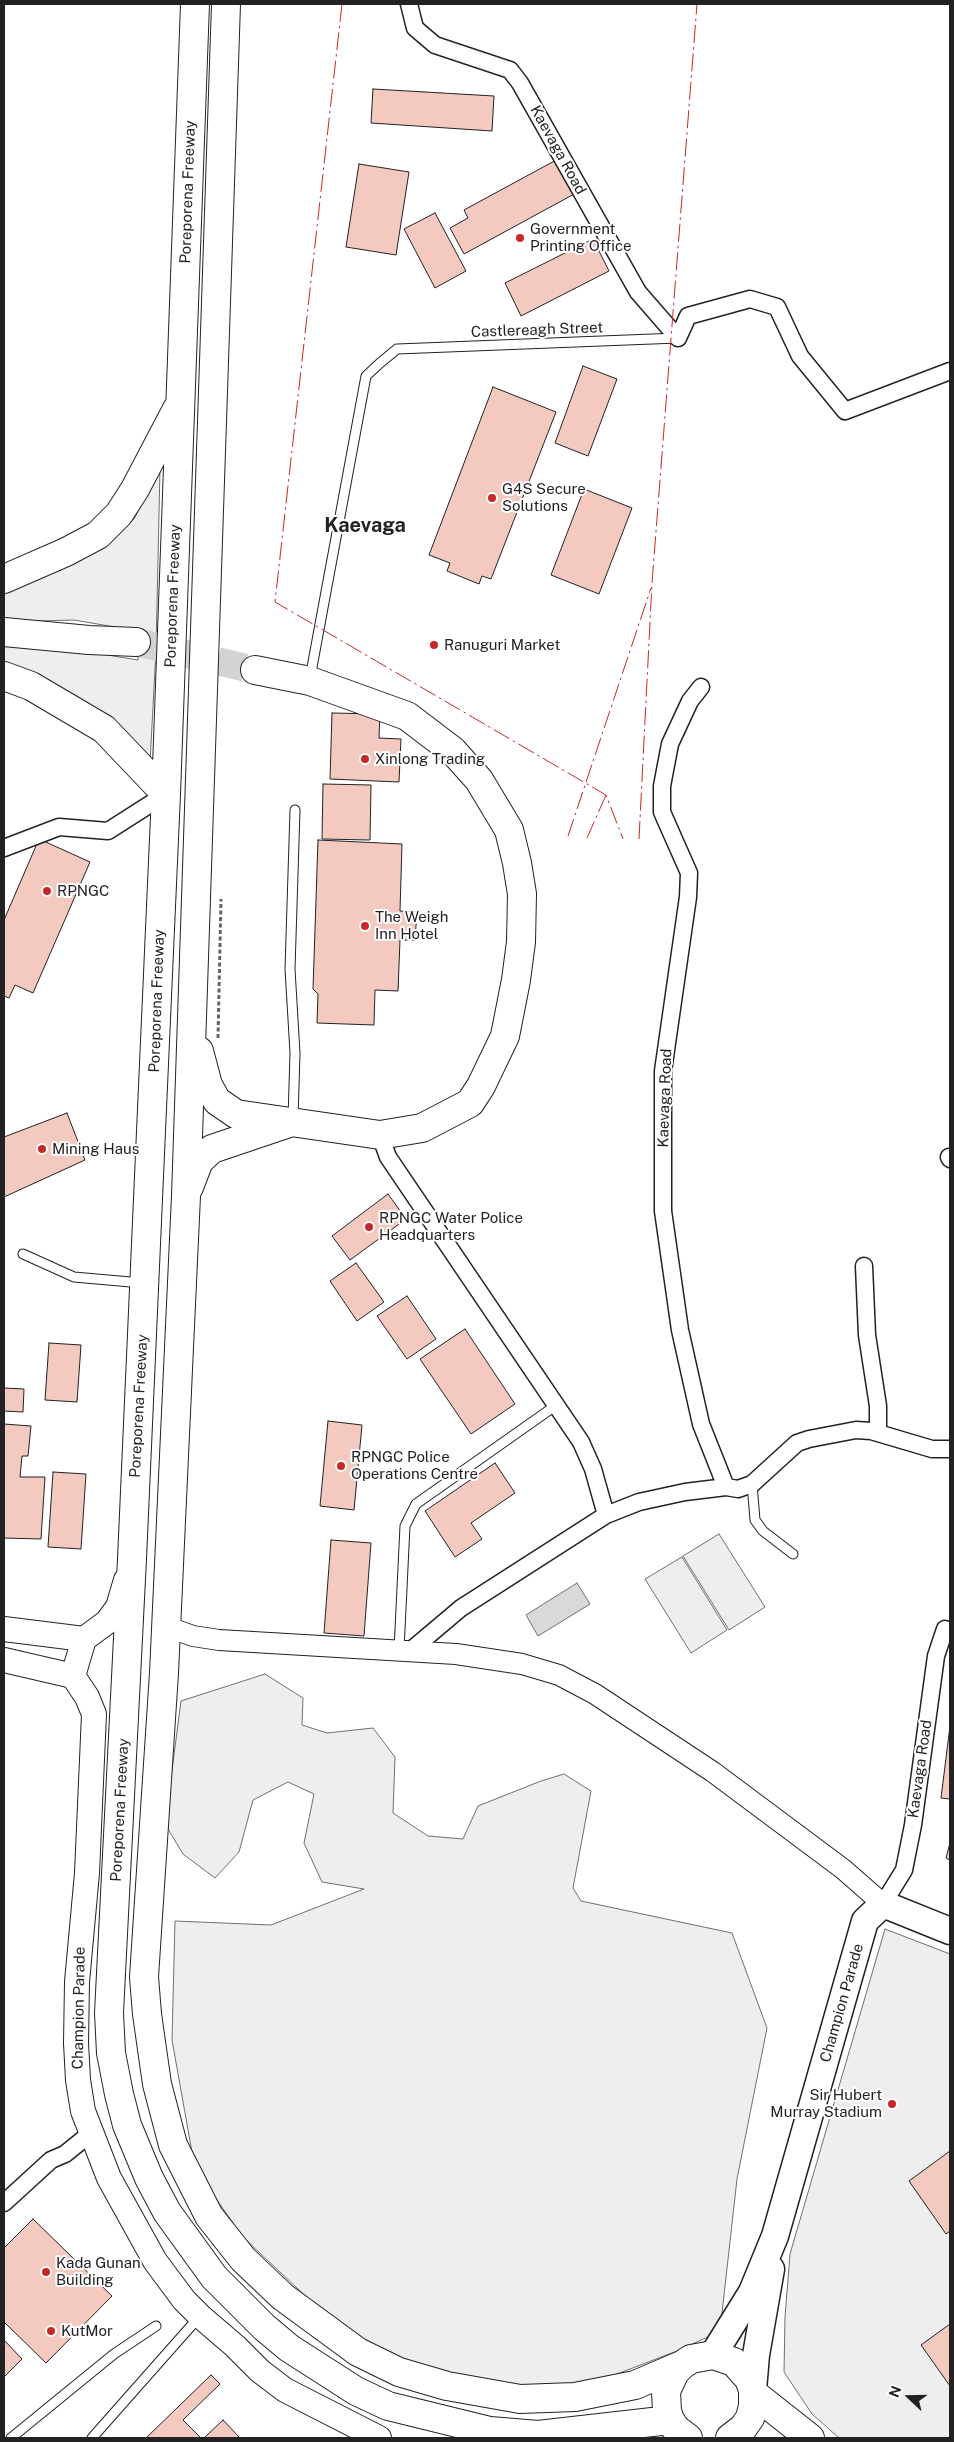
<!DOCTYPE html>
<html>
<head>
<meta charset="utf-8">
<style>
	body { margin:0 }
	#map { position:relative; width:954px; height:2442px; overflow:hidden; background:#fff; font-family:"Public Sans",sans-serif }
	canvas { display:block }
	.frame { position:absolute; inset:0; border:5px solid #222; pointer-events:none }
	.north { position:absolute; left:884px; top:2372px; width:50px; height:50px; -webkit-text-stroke:4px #fff; paint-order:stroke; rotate:291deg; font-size:14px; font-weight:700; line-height:20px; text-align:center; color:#222 }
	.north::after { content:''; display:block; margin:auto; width:18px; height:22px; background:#222; clip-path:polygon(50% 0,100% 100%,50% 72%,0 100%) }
</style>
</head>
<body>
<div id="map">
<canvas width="954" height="2442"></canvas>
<div class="frame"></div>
<div class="north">N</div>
</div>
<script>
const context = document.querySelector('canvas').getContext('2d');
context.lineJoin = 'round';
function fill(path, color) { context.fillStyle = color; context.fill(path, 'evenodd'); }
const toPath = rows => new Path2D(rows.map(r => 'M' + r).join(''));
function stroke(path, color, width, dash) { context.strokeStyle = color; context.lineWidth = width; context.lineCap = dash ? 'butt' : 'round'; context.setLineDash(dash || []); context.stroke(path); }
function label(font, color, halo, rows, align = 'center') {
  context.font = font + ' "Public Sans",sans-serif'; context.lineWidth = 4; context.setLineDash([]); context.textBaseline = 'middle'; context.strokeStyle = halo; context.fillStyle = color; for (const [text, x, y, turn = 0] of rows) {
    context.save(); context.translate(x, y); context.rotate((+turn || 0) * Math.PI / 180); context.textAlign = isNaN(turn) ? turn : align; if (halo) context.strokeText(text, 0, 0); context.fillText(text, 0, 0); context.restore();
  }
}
const green = toPath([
	[160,469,156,650,150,763,4,668,4,645,101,654,138,660,138,631,74,620,4,622,4,588,90,554,134,519,160,469],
	[719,1534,765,1607,729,1630,683,1556,719,1534],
	[682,1557,727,1630,691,1653,645,1579,682,1557],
	[265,1674,303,1698,302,1725,327,1733,373,1728,395,1757,393,1813,428,1836,463,1839,478,1806,541,1781,564,1774,591,1791,573,1888,581,1901,732,1933,767,2028,737,2179,720,2331,682,2349,578,2389,495,2394,433,2378,335,2324,243,2237,195,2169,172,2040,175,1921,271,1925,364,1889,322,1882,304,1843,314,1794,288,1782,253,1800,239,1852,215,1878,183,1854,165,1824,181,1701,265,1674],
	[885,1929,950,1954,950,2438,839,2438,812,2414,784,2372,785,2317,790,2254,885,1929]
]);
fill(green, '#eee');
stroke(green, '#6f6f6f', 1);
const water = toPath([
	[577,1583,590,1604,538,1636,526,1615,577,1583]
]);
fill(water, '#d9d9d9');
stroke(water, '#6f6f6f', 1);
const building = toPath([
	[373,89,494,96,492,131,371,123,373,89],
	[558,159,576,193,464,254,450,228,468,218,464,210,558,159],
	[359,164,409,172,396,255,346,247,359,164],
	[435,213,466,271,435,288,404,229,435,213],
	[593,239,609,271,521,316,505,283,593,239],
	[583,366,617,379,588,456,555,443,583,366],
	[493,387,556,412,491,579,482,576,479,584,447,571,450,563,429,555,493,387],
	[584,489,632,508,599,594,551,575,584,489],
	[332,713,380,714,379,738,401,739,399,782,330,779,332,713],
	[323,784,371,785,370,840,322,839,323,784],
	[39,839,90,862,33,993,15,985,9,998,4,996,4,920,39,839],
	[318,840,402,844,400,911,417,912,415,940,400,940,398,991,375,990,374,1025,317,1023,318,994,313,989,318,840],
	[67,1113,85,1160,4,1197,4,1137,67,1113],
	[388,1194,406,1219,350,1260,332,1236,388,1194],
	[356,1263,384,1302,357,1321,330,1281,356,1263],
	[407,1296,436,1339,407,1359,377,1316,407,1296],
	[465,1329,515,1404,471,1434,420,1359,465,1329],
	[49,1343,81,1345,77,1402,45,1400,49,1343],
	[4,1388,24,1389,23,1412,4,1411,4,1388],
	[328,1421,362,1425,354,1510,320,1506,328,1421],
	[4,1424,31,1426,28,1456,22,1456,20,1477,45,1477,41,1539,4,1538,4,1424],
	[495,1463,515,1493,471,1523,482,1539,455,1557,425,1511,495,1463],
	[53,1472,86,1474,81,1549,48,1547,53,1472],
	[331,1540,371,1543,364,1636,324,1633,331,1540],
	[950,1726,950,1799,941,1798,950,1726],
	[950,1843,950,1860,946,1858,950,1843],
	[950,2151,950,2231,946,2234,909,2181,950,2151],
	[33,2219,112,2296,46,2363,4,2322,4,2248,33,2219],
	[950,2324,950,2386,921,2345,950,2324],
	[4,2340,22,2359,4,2377,4,2340],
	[211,2375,220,2384,183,2420,201,2438,146,2438,211,2375],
	[223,2420,240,2438,204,2438,223,2420]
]);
fill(building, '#f3c9c0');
stroke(building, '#222', 1);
stroke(toPath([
	[136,642,255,670]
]), '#d3d3d3', 28, [28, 14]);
const service = toPath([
	[310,678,366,376,380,363,397,349,678,338],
	[293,1119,295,1053,290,969,295,810],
	[23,1254,74,1277,142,1283],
	[752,1484,755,1520,763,1531,793,1554],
	[399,1650,405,1526,416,1504,555,1406],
	[11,2438,114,2354,156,2326],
	[92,2438,199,2317]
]);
const minor = toPath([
	[409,4,415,28,435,45,510,70,520,83,638,292,678,338,688,316,750,299,777,307,800,356,845,411,950,371],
	[701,687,690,701,670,744,662,786,662,812,689,873,688,897,663,1071,663,1211,680,1330,701,1424,726,1487],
	[4,848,59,827,108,831,166,794],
	[380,1135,388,1157,581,1442,593,1469,606,1515],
	[949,1157,950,1159],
	[864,1266,867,1335,878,1406,878,1433],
	[410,1651,461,1608,606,1515,639,1502,685,1492,726,1487,738,1489,752,1484,797,1443,809,1439,856,1430,871,1431,932,1449,950,1449],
	[883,1904,904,1870,913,1825,936,1656,945,1629],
	[4,2203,51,2160,65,2154,91,2133]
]);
const tertiary = toPath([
	[165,1626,193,1636,219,1640,456,1654,522,1664,559,1675,595,1694,713,1772,843,1869,883,1904]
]);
const secondary = toPath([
	[4,1629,84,1639],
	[4,1660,73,1676,87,1697,94,1714,87,1873,77,1982,76,2043,78,2080,83,2111,109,2178,155,2261,184,2300,200,2316,235,2346,260,2371,285,2390,379,2438],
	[73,1676,84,1639,107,1622,118,1607,126,1580]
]);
const primary = toPath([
	[713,2355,752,2292,775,2236,865,1921,883,1904,950,1931],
	[753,2390,756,2355,771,2269]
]);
const trunk = toPath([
	[195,4,166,794,132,1559,109,2013,111,2053,119,2094,127,2125,149,2178,167,2212,214,2277,264,2327,289,2348,356,2391,388,2406,490,2431,538,2435,670,2420],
	[226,4,186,1196,164,1673,144,1977,147,2014,157,2084,173,2145,209,2216,243,2259,283,2297,358,2352,399,2372,447,2386,520,2399,575,2397,635,2385,682,2365],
	[4,579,66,552,98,535,119,514,135,489,177,409],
	[4,632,89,640,136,642],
	[4,676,31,686,104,729,166,794],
	[199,1051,208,1085,217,1101,236,1114,380,1135,422,1128,470,1103,481,1086,505,1036,516,980,521,942,522,894,517,863,509,830,479,780,453,751,407,716,310,681,255,670],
	[189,1187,199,1161,212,1149,289,1123],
	[753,2393,810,2438],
	[688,2438,676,2429,670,2420,667,2411,666,2391,675,2372,682,2365,691,2359,713,2355,734,2362,749,2379,753,2390,753,2406,750,2418,743,2428,730,2438]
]);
stroke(service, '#222', 11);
stroke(minor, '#222', 19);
stroke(tertiary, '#222', 22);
stroke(secondary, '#222', 26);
stroke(primary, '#222', 29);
stroke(trunk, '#222', 30);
stroke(toPath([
	[218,1038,221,899]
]), '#646464', 3, [4, 2.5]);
stroke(service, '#fff', 9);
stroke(minor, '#fff', 16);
stroke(tertiary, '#fff', 20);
stroke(secondary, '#fff', 24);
stroke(primary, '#fff', 26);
stroke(trunk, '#fff', 28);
stroke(toPath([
	[342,4,275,602,606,795,623,839],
	[568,836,651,588],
	[587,838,606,795],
	[639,839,652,583,697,4]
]), '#c62828', 1, [18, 4, 2.5, 4]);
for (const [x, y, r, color] of [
	[520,238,5,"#c62828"],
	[492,498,5,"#c62828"],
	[434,645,5,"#c62828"],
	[365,759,5,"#c62828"],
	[47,891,5,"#c62828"],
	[365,926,5,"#c62828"],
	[42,1149,5,"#c62828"],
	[369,1227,5,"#c62828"],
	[341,1466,5,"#c62828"],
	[892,2104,5,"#c62828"],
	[46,2272,5,"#c62828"],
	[51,2331,5,"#c62828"]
]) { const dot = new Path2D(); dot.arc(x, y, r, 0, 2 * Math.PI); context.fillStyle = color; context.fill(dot); stroke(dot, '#fff', 2); }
label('15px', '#222', '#fff', [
	["Kaevaga Road",558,150,61],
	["Poreporena Freeway",188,192,-88],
	["Castlereagh Street",537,330,-2],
	["Poreporena Freeway",173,596,-88],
	["Poreporena Freeway",157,1001,-88],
	["Kaevaga Road",665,1098,-88],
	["Poreporena Freeway",139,1406,-87],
	["Kaevaga Road",920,1769,-82],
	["Poreporena Freeway",120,1810,-87],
	["Champion Parade",842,2003,-74],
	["Champion Parade",79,2008,-89]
]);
label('15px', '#222', '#fff', [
	["Government",530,229],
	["Printing Office",530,246],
	["G4S Secure",502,489],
	["Solutions",502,506],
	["Ranuguri Market",444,645],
	["Xinlong Trading",375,759],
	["RPNGC",57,891],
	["The Weigh",375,917],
	["Inn Hotel",375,934],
	["Mining Haus",52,1149],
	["RPNGC Water Police",379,1218],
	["Headquarters",379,1235],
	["RPNGC Police",351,1457],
	["Operations Centre",351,1474],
	["Sir Hubert",882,2095,"right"],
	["Murray Stadium",882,2112,"right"],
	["Kada Gunan",56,2263],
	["Building",56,2280],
	["KutMor",61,2331]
], 'left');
label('bold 20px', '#222', '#fff', [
	["Kaevaga",365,526]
]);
</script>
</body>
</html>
